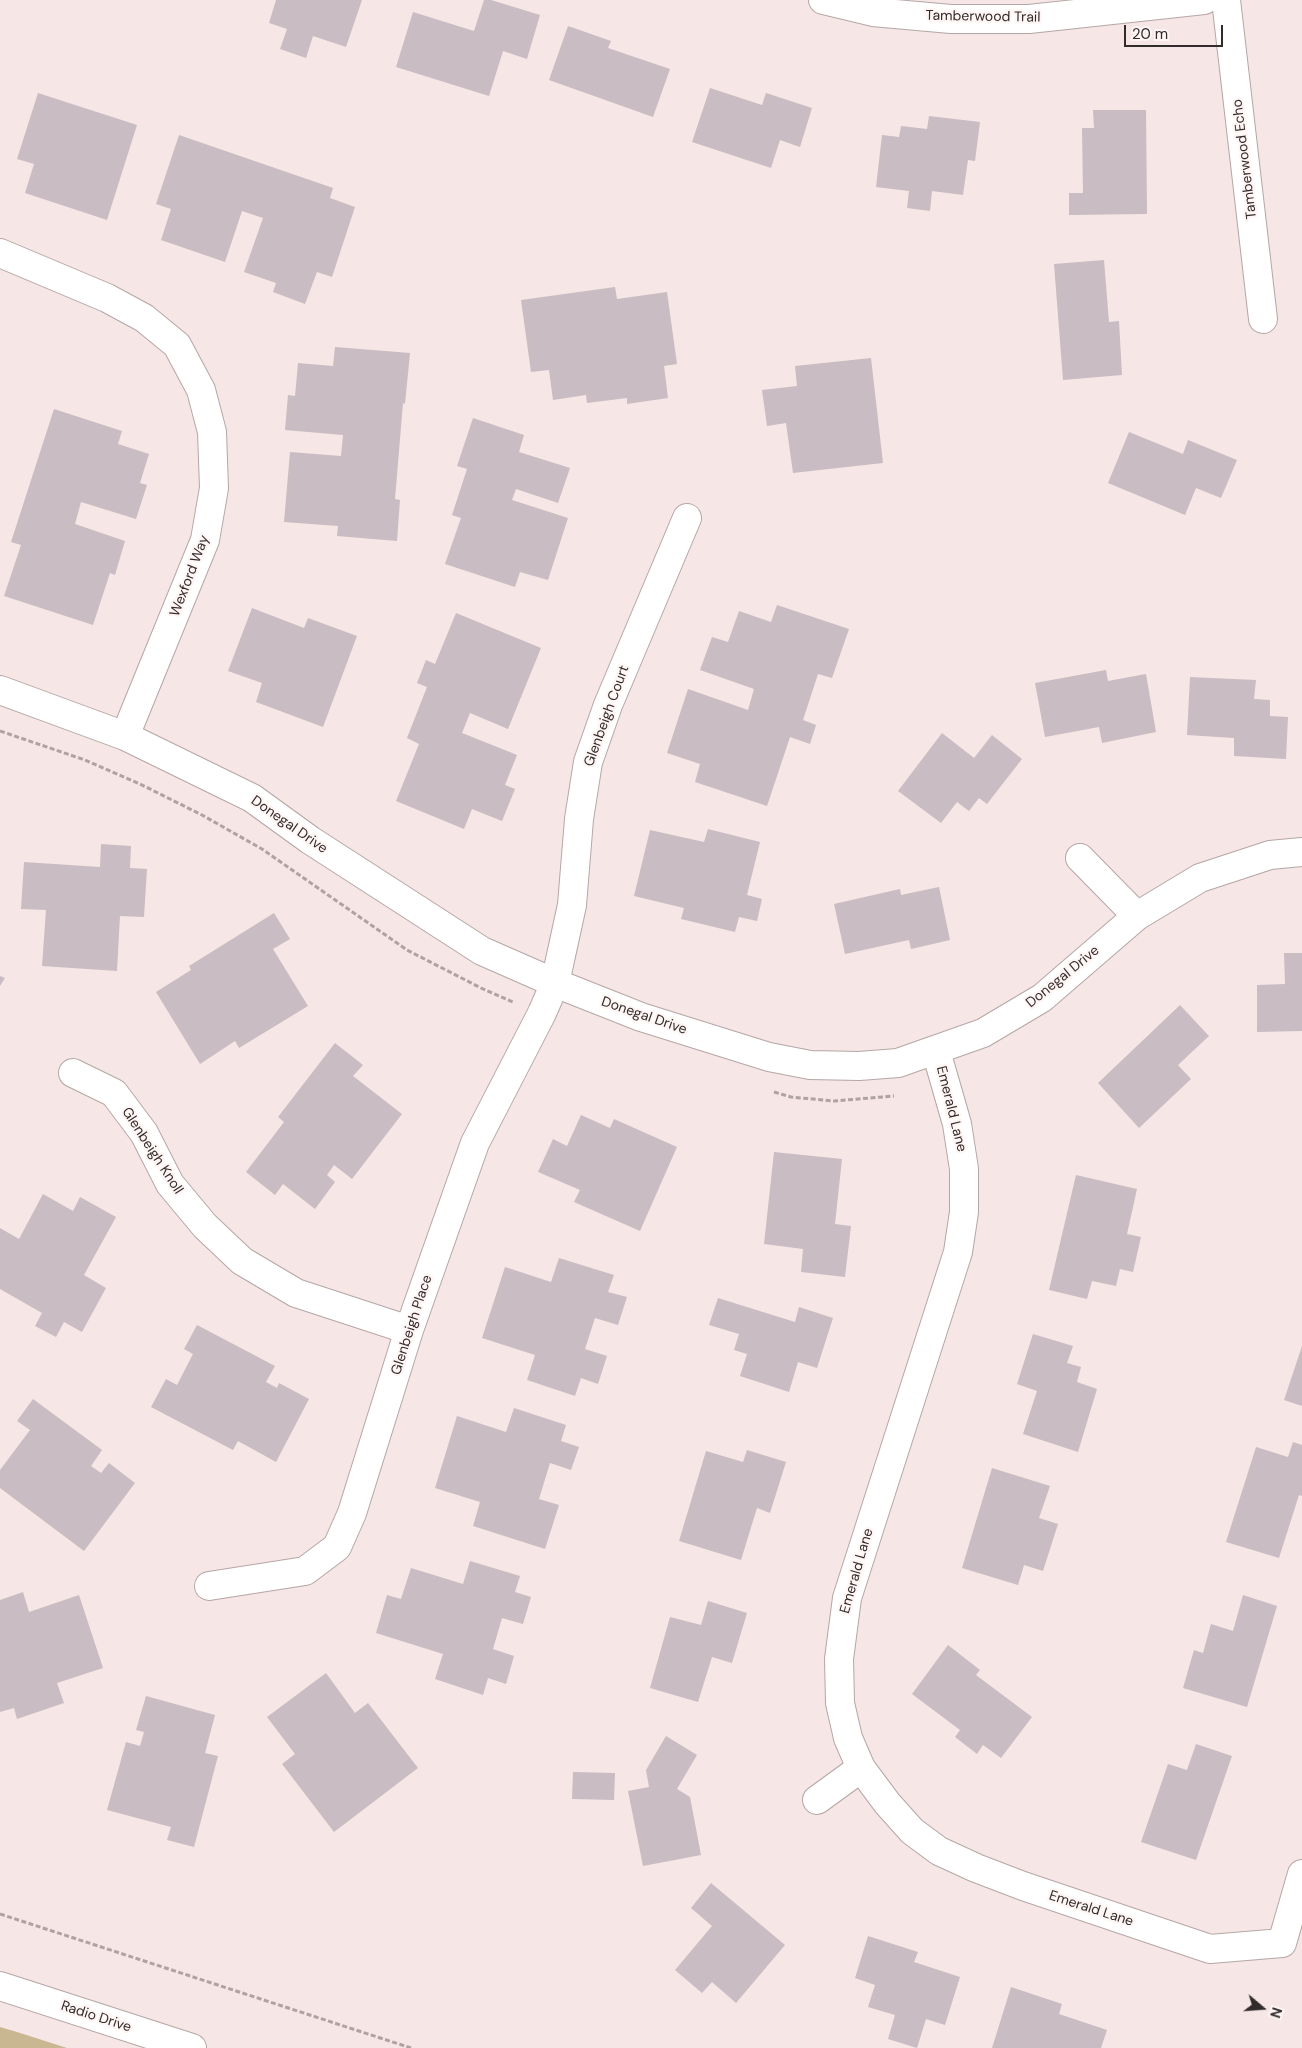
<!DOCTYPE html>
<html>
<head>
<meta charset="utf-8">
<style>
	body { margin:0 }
	#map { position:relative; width:1302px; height:2048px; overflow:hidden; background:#f6e6e5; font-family:"DM Sans",sans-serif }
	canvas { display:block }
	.north { position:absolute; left:1237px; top:1983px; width:50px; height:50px; -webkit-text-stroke:4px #fef5f4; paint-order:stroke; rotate:108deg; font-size:14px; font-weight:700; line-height:20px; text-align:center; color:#312b2b }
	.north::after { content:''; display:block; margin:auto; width:18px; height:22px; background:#312b2b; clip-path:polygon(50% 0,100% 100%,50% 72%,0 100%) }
	.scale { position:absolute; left:1124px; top:25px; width:99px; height:22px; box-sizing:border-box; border:2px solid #312b2b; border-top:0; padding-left:6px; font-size:15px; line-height:18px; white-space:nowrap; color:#312b2b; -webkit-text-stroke:4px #fef5f4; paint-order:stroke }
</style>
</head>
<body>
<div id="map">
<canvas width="1302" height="2048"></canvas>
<div class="north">N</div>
<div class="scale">20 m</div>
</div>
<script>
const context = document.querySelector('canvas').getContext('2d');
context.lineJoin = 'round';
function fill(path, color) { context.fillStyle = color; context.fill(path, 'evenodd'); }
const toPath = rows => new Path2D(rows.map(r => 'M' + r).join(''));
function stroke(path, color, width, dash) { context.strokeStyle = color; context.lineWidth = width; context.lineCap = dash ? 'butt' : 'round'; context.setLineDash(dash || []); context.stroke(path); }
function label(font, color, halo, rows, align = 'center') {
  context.font = font + ' "DM Sans",sans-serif'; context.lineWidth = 4.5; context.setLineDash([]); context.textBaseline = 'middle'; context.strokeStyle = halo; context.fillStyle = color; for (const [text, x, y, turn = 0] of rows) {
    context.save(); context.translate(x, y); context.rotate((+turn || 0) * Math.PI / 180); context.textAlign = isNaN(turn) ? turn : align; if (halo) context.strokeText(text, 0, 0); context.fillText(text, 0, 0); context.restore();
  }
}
fill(toPath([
	[0,2027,17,2032,67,2048,0,2048]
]), '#c9b792');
fill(toPath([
	[276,0,362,0,346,47,313,36,306,58,280,49,287,29,269,23],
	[484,0,491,0,540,15,527,59,503,51,489,96,396,67,413,12,474,31],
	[568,26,611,41,608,48,670,69,653,117,549,80],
	[710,88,762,105,766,93,812,108,800,147,780,140,771,168,692,142],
	[38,93,137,125,107,220,25,193,34,164,17,159],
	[1093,110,1146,110,1147,214,1069,215,1069,193,1083,193,1082,128,1094,128],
	[929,116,980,122,975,161,968,160,963,195,932,191,930,211,907,208,909,191,876,187,882,135,899,137,901,126,927,129],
	[179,135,333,188,330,198,355,207,332,277,317,272,305,304,273,292,276,283,244,272,263,218,242,211,225,262,161,240,171,209,156,204],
	[1104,260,1109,322,1119,321,1122,375,1063,380,1054,264],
	[615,287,617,299,667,292,677,364,664,366,668,398,627,404,627,398,587,403,586,395,553,400,549,370,531,372,521,300],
	[335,347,410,353,405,404,403,403,395,499,400,500,397,541,337,536,338,526,284,522,290,452,341,456,343,435,285,430,288,395,295,396,298,363,333,366],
	[871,358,883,463,793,473,786,423,767,426,762,390,797,386,795,366],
	[54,409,122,431,118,444,149,454,140,483,147,485,136,519,81,502,75,524,125,541,115,575,110,573,93,625,4,596,21,545,11,542],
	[473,418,524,435,519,452,570,468,558,503,516,489,512,500,568,518,548,580,520,572,515,587,445,564,461,518,452,515,467,469,457,466],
	[1129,432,1183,454,1188,440,1237,460,1221,498,1196,488,1185,515,1108,483],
	[777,605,849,629,832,678,818,674,803,720,816,725,810,744,790,737,767,806,695,782,700,764,667,753,688,689,748,710,754,689,700,670,712,637,728,642,739,611,771,622],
	[252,608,304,628,308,618,357,636,323,727,256,702,262,683,228,671],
	[456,613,541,648,508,729,470,713,462,733,517,755,505,785,515,789,502,821,472,809,464,829,396,801,419,744,407,738,427,687,417,683,426,660,435,664],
	[1106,670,1108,681,1146,674,1156,732,1102,743,1099,727,1045,737,1035,683],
	[1190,677,1256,680,1254,699,1270,700,1270,716,1288,717,1286,759,1234,756,1234,738,1187,735],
	[942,733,974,758,992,735,1022,759,987,804,979,798,969,811,957,802,941,823,898,791],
	[708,829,760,842,747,895,762,899,757,921,739,917,735,932,681,919,684,908,634,896,650,830,704,842],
	[101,844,131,846,130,868,147,869,144,917,120,916,117,971,42,966,46,910,21,909,24,862,100,867],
	[939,887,950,940,911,949,909,940,845,954,834,904,900,889,901,895],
	[274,913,290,939,273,949,308,1006,239,1048,235,1041,200,1064,156,992,191,970,189,966],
	[1284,953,1302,953,1302,1031,1257,1032,1257,985,1285,984],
	[0,976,5,978,0,986],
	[1180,1005,1209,1036,1178,1065,1191,1079,1139,1128,1098,1083],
	[335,1043,363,1065,353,1076,402,1114,352,1179,334,1165,327,1175,335,1182,315,1209,283,1184,275,1195,246,1172,284,1122,278,1117],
	[581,1115,610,1128,614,1119,677,1147,640,1231,574,1202,580,1190,538,1172,553,1139,567,1146],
	[774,1152,842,1159,835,1224,851,1226,845,1277,801,1272,803,1249,764,1244],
	[1076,1175,1137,1189,1127,1234,1141,1237,1133,1272,1120,1269,1116,1286,1092,1281,1087,1299,1049,1290],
	[43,1194,73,1211,80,1197,116,1217,84,1275,106,1288,82,1332,64,1322,56,1337,35,1326,42,1313,0,1289,0,1228,19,1239],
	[559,1258,614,1275,608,1292,627,1297,618,1325,595,1318,585,1349,607,1356,598,1384,581,1378,575,1396,527,1380,535,1355,482,1338,505,1267,551,1282],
	[718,1298,795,1322,799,1307,833,1318,817,1368,798,1362,789,1392,740,1376,747,1354,734,1350,739,1334,709,1325],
	[197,1325,275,1366,266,1382,277,1388,279,1383,309,1399,276,1462,238,1441,233,1450,151,1407,166,1379,177,1385,193,1354,184,1349],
	[1033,1334,1073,1346,1067,1363,1081,1367,1077,1382,1097,1389,1078,1452,1023,1434,1037,1391,1017,1384],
	[1302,1346,1302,1406,1284,1400],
	[33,1399,102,1450,91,1466,101,1473,109,1463,135,1483,84,1551,0,1488,0,1470,30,1430,17,1421],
	[514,1408,566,1425,561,1441,579,1447,571,1470,550,1463,539,1499,559,1505,545,1549,473,1526,480,1502,435,1488,457,1416,506,1432],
	[1293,1442,1302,1445,1302,1496,1299,1495,1279,1558,1226,1542,1256,1447,1288,1457],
	[747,1450,786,1462,770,1513,757,1508,741,1560,679,1541,706,1451,743,1462],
	[992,1468,1050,1486,1039,1518,1058,1524,1043,1571,1024,1565,1018,1585,962,1568],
	[470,1561,520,1576,515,1592,531,1597,523,1624,502,1618,493,1649,514,1656,506,1684,488,1678,483,1695,435,1679,443,1654,376,1633,387,1595,401,1599,411,1568,463,1584],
	[23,1592,29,1612,79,1595,103,1668,57,1683,64,1703,17,1719,14,1708,0,1712,0,1600],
	[1243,1595,1277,1606,1247,1707,1183,1688,1194,1650,1203,1653,1211,1624,1233,1631],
	[708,1601,747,1613,732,1663,712,1657,698,1702,650,1688,670,1617,701,1625],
	[948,1645,980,1670,976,1675,1032,1717,1001,1758,983,1745,977,1754,955,1737,960,1730,912,1694],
	[326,1673,355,1713,368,1703,418,1768,334,1832,282,1764,295,1754,267,1717],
	[146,1696,215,1715,205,1753,218,1756,194,1847,167,1840,171,1827,107,1810,126,1742,140,1746,144,1732,136,1730],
	[666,1736,697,1755,677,1789,690,1797,701,1855,643,1866,628,1791,649,1787,646,1770],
	[1196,1744,1232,1756,1196,1860,1141,1842,1168,1764,1187,1770],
	[573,1772,615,1773,614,1800,572,1799],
	[711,1883,785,1945,736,2003,712,1982,702,1993,675,1970,712,1926,691,1908],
	[868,1936,918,1952,914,1962,960,1977,945,2025,926,2019,917,2048,888,2039,895,2015,868,2007,875,1985,855,1978],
	[1011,1987,1062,2004,1059,2014,1107,2030,1101,2048,992,2048]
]), '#c9bcc2');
const minor = toPath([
	[823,0,873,12,951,19,1029,19,1204,0],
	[1226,0,1263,319],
	[0,253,107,298,144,318,177,345,201,390,212,432,214,488,205,540,125,736],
	[0,690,125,736,252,798,310,840,482,951,555,983,641,1017,769,1057,810,1065,859,1066,898,1063,983,1033,1042,998,1137,916,1200,878,1270,855,1302,852],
	[1080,858,1137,916],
	[936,1051,957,1124,964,1169,964,1212,958,1252,847,1598,839,1659,840,1703,848,1738,861,1768,887,1803,912,1831,939,1851,976,1868,1023,1886,1210,1949,1282,1943],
	[73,1073,114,1093,144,1133,170,1184,205,1226,242,1261,296,1293,409,1330],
	[209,1586,305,1571,337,1547,352,1513,409,1330,475,1143,542,1013,555,983,572,905,579,819,588,762,608,705,687,518],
	[817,1800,861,1768],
	[1282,1943,1302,1874]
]);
const major = toPath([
	[0,1986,192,2048]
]);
stroke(minor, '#b5a7a6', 30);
stroke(major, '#b5a7a6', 30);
stroke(toPath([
	[0,731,85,760,140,784,202,815,262,849,407,950,481,988,513,1002],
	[774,1092,791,1097,834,1101,894,1096],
	[0,1914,411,2048]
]), '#afa3a2', 3, [5, 2.5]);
stroke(minor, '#fff', 28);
stroke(major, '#fff', 28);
label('14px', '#312b2b', '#fef5f4', [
	["Tamberwood Trail",983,17,1],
	["Tamberwood Echo",1245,159,-97],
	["Wexford Way",190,576,-69],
	["Glenbeigh Court",607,716,-70],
	["Donegal Drive",289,825,35],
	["Donegal Drive",1063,977,-39],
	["Donegal Drive",644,1016,19],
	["Emerald Lane",951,1109,76],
	["Glenbeigh Knoll",152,1151,57],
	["Glenbeigh Place",412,1325,-72],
	["Emerald Lane",857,1571,-74],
	["Emerald Lane",1091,1909,18],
	["Radio Drive",96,2017,18]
]);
</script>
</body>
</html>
